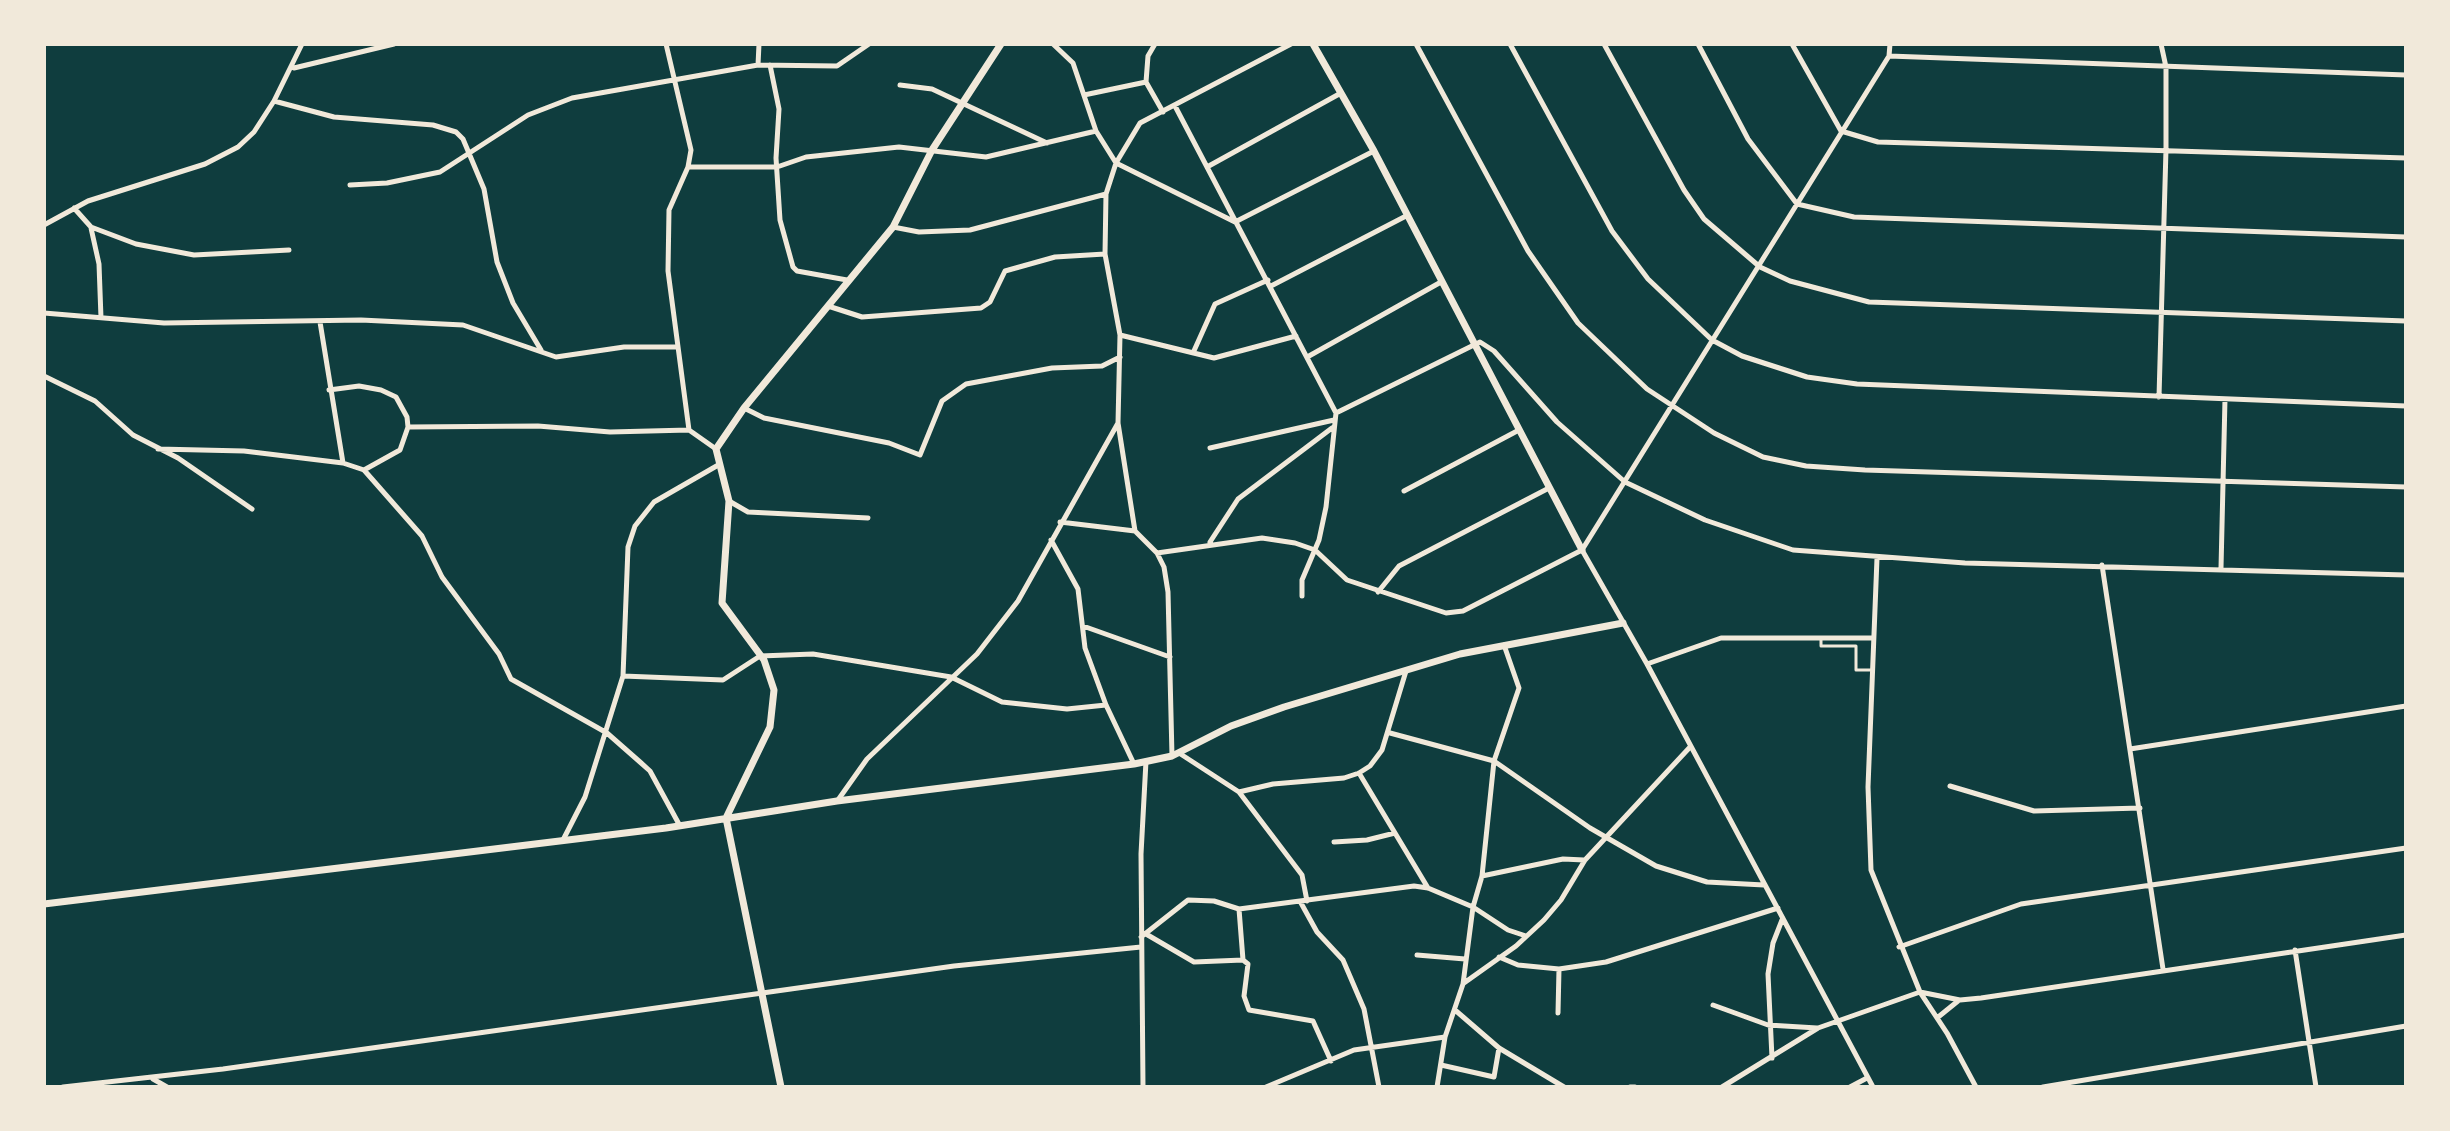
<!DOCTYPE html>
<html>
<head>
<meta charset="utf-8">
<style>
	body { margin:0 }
	#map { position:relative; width:2450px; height:1131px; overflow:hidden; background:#0f3d3e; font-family:"Noto Serif",serif }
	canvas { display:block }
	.frame { position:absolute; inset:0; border:46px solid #f1e9da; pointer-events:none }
</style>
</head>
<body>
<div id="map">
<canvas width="2450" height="1131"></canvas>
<div class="frame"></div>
</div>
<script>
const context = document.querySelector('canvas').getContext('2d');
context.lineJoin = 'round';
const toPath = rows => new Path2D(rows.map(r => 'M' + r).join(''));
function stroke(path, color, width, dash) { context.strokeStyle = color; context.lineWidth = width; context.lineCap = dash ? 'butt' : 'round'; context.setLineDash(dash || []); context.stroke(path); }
stroke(toPath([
	[1821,640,1821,646,1856,646,1856,670,1871,670]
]), '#f1e9da', 3);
stroke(toPath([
	[666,44,691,150,688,167,669,210,668,271,689,430,716,449],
	[1053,44,1073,63,1096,131,1116,163,1235,222,1374,151],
	[1155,44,1148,56,1146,82,1163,112],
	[1416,44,1528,251,1578,323,1647,389,1714,433,1763,457,1806,466,1865,470,2406,487],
	[1510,44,1612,231,1648,279,1712,340,1742,356,1807,377,1857,384,2406,406],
	[1604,44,1684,190,1704,219,1760,267,1790,281,1869,302,2406,321],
	[1698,44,1748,139,1797,204,1854,217,2406,237],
	[1792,44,1841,131,1878,142,2406,158],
	[1889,56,2406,75],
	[758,65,759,44],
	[770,65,779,109,776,158,780,220,793,267,797,271,847,280],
	[294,68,394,44],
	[900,85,932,89,1047,143],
	[1084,95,1146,82],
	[274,101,334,117,433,125,456,132,463,139,484,189,497,262,513,303,541,350],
	[1175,106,1336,413,1326,507,1319,540,1302,580,1302,596],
	[688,167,777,167,806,157,899,147,986,157,1096,131],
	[1207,167,1341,93],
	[350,185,387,183,440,172,528,115,572,98,758,65,837,66,869,44],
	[74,208,91,227,136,244,194,255,289,250],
	[44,225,88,201,205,164,238,147,254,132,274,101,302,44],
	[893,227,919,232,970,230,1106,194],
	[91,228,99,264,101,318],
	[1271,286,1406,216],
	[828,306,862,317,981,308,990,302,1005,271,1055,257,1105,254],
	[44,313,164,323,361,320,463,325,556,357,624,347,678,347],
	[320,322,343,463],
	[1120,335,1214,358,1296,336],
	[1193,353,1215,304,1268,280],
	[1309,356,1441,282],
	[44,376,95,401,133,435,178,458,252,509],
	[329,390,359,386,381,390,396,397,407,417,408,427,400,450,364,470],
	[2159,397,2166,149,2166,67,2161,44],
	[744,408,764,418,889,443,920,455,942,401,966,384,1052,368,1102,366,1120,357],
	[1336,413,1480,342,1494,351,1557,422,1625,482,1705,520,1793,550,1965,563,2406,575],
	[408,427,538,426,610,432,689,430],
	[1210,448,1334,420],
	[158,449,244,451,343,463,364,470,422,536,442,577,499,654,511,679,607,733,640,762,650,771,680,826],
	[1404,491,1519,430],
	[729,501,748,512,868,518],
	[1060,522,1135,531,1157,553,1164,567,1168,592,1172,756],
	[1135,531,1118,423,1120,335,1105,254,1106,194,1116,163,1140,123,1291,44],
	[1051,540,1078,589,1085,648,1106,705,1134,764],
	[1210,542,1238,499,1332,428],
	[1582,550,1647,664,1873,1087],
	[1157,553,1262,538,1295,543,1315,550,1347,580,1446,613,1463,611,1582,550,1889,56,1890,44],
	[1877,558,1868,787,1871,870,1920,992,1947,1033,1976,1087],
	[2102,565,2163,969],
	[2221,568,2225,399],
	[1378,592,1399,566,1549,488],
	[1083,626,1170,657],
	[1647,664,1721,638,1872,638],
	[623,676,723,680,760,656,813,654,951,677,1002,702,1067,709,1106,705],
	[1390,733,1494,761,1590,828,1656,866,1707,882,1764,885],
	[2130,749,2406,706],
	[1179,753,1239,792,1273,784,1344,778,1359,773,1370,766,1382,750,1406,671],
	[1359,773,1428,888],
	[1950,786,2034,811,2140,808],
	[1239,792,1302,875,1307,901],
	[838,800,867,759,977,654,1018,601,1118,423],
	[563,840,585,797,623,676,628,547,635,526,654,502,720,464],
	[1334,842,1367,840,1395,833],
	[1482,876,1563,859,1584,860],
	[1301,903,1317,932,1343,960,1364,1009,1379,1087],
	[1239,909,1243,960,1248,964,1244,996,1249,1010,1313,1021,1331,1061],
	[1146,934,1194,962,1243,960],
	[1141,937,1188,900,1214,901,1239,909,1414,886,1428,888,1473,907,1508,930,1526,936],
	[1899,947,2021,904,2406,848],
	[2295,950,2316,1087],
	[1417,955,1465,959],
	[1499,957,1518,965,1559,969,1606,962,1778,908],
	[1464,983,1516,946,1544,920,1561,900,1585,860,1691,746],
	[1713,1005,1768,1025,1817,1028],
	[1455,1010,1499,1048,1564,1087],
	[1558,1013,1559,969],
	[1937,1018,1958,1001],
	[1772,1058,1768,974,1773,943,1782,920],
	[1441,1065,1494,1077,1499,1048],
	[153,1079,167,1087],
	[63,1087,223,1069,954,966,1141,947],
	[1143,1087,1141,854,1146,761],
	[1266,1087,1354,1050,1445,1037],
	[1437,1087,1445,1037,1463,984,1473,907,1482,876,1494,761,1519,688,1504,645],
	[1630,1087,1635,1087],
	[1722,1087,1818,1028,1920,992,1960,1000,1981,998,2406,935],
	[1850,1087,1867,1078],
	[2043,1087,2406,1026]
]), '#f1e9da', 5);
stroke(toPath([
	[1313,44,1374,151,1582,550],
	[44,904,666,828,837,801,1134,764,1172,756,1231,726,1284,707,1460,654,1623,623],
	[781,1087,726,818,770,727,774,690,764,660,722,603,729,501,716,449,744,408,893,227,932,150,1001,44]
]), '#f1e9da', 7);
</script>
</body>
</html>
